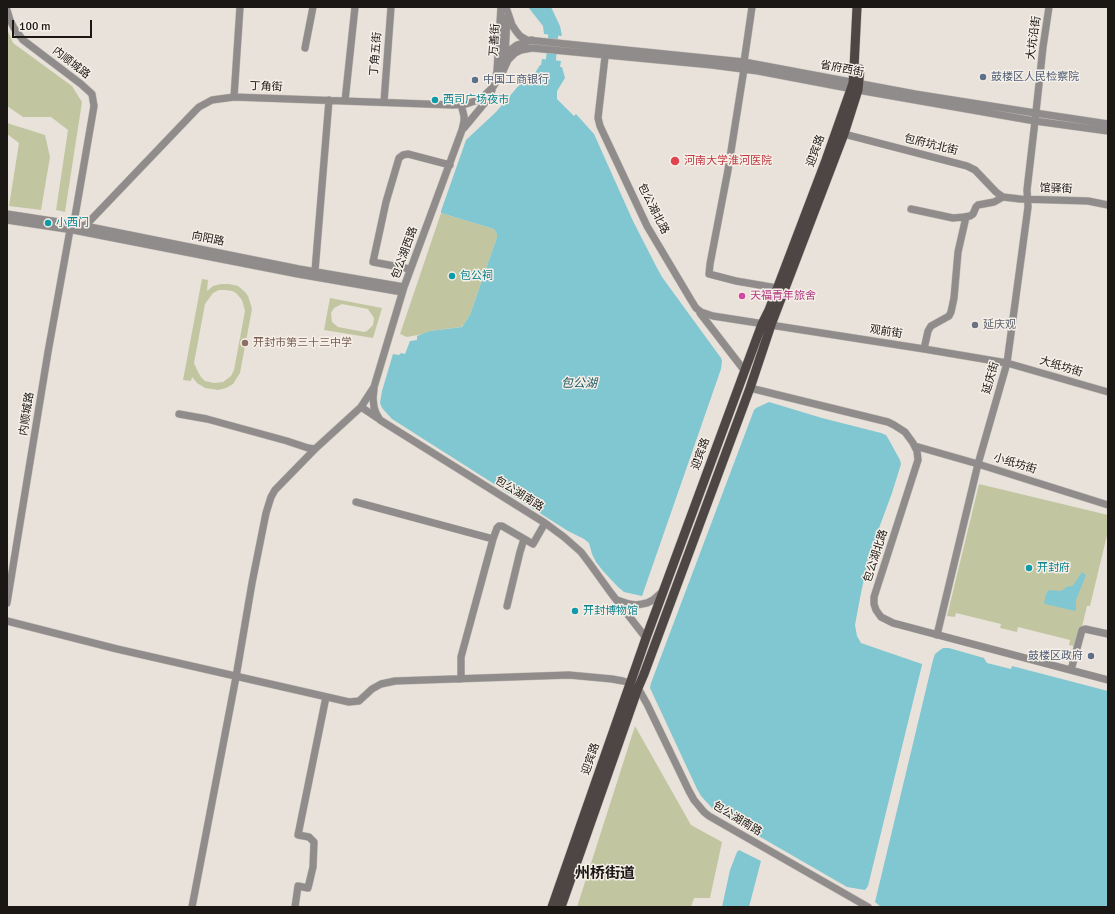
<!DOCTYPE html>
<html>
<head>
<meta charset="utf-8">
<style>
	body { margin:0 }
	#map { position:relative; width:1115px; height:914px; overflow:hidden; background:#e8e2da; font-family:Signika,sans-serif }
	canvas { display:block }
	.frame { position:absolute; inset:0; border:8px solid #1a1715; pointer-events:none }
	.scale { position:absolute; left:12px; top:20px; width:80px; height:18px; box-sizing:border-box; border:2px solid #1a1715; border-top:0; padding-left:5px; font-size:12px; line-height:14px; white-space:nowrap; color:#1a1715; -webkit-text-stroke:3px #f5efe7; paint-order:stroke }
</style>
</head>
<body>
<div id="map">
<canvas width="1115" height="914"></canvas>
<div class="frame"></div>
<div class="scale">100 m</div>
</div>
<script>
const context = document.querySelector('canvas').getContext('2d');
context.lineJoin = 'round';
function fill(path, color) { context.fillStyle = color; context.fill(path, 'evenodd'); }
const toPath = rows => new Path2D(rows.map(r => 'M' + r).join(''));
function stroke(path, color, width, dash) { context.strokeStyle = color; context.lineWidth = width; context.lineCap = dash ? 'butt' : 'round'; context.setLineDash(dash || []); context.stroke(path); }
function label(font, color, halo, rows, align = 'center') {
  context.font = font + ' Signika,"Noto Sans SC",sans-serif'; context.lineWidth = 3; context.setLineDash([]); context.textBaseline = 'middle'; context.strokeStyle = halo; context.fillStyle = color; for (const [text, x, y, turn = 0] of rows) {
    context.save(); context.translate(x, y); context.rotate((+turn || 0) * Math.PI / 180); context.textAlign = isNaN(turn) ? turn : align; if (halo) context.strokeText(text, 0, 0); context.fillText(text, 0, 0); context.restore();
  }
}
fill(toPath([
	[7,29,13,43,72,86,82,102,65,212,56,210,68,130,51,117,23,117,7,106],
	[7,123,45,135,50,157,41,210,9,206,19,143,7,134],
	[441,213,494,229,497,234,497,237,470,315,464,324,461,327,430,331,423,334,407,337,400,334],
	[202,279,208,280,207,291,213,286,221,284,229,284,238,286,245,292,248,296,251,305,252,309,240,373,233,384,226,388,218,390,205,388,197,383,192,377,191,381,183,380],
	[219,290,226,290,232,291,236,293,242,300,245,311,234,370,231,376,223,382,214,383,205,381,201,377,198,372,194,363,205,304,213,293],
	[330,298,382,308,373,338,324,330],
	[342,304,368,309,374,318,373,325,367,331,364,332,338,327,332,322,331,313,334,308],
	[979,484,1108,515,1108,531,1090,606,1087,606,1077,647,1069,645,1070,640,1018,627,1017,632,1000,628,1001,624,956,613,955,617,947,616],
	[635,726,691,825,722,842,710,898,694,898,691,907,577,907]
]), '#c2c6a0');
fill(toPath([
	[528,7,551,7,560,26,562,36,544,34,543,26],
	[542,59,561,61,560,67,562,67,565,78,557,91,557,99,574,116,576,114,594,134,633,221,656,266,662,277,721,358,722,361,721,369,642,596,624,592,618,587,603,571,596,562,592,554,589,543,584,539,568,531,392,419,382,408,380,403,382,391,393,354,399,355,401,353,405,354,410,341,417,340,417,336,430,331,462,327,470,315,497,237,497,234,494,229,441,213,441,211,466,140,496,112,520,84,535,73,540,65,541,65],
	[769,402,822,418,881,433,886,435,889,440,900,460,901,464,892,493,869,555,860,598,855,625,857,636,861,643,887,652,922,664,922,665,868,886,865,890,847,887,717,812,712,808,701,796,697,789,650,688,651,683,754,410,756,408],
	[1082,572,1086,575,1076,600,1076,610,1075,611,1045,604,1044,603,1046,594,1049,590,1061,591,1063,590,1066,587,1072,586,1074,584],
	[943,648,949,648,984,658,985,660,987,663,1011,669,1012,666,1108,691,1108,907,881,907,875,902,933,660,935,654,940,650],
	[739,850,761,861,749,907,722,907,730,870,737,852]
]), '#81c7d1');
stroke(toPath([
	[543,7,554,27,550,70]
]), '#81c7d1', 10);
const minor = toPath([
	[7,10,10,20,14,28,23,40,81,84,92,94,94,106,73,228],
	[507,10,512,25,516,31,520,36,527,40,744,62,915,94,1035,113,1108,124],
	[305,48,313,7],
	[606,48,598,118,600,126,647,226,691,300,696,308,701,312,713,316,924,349,1007,363,1108,392],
	[506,56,510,50,517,45,532,40],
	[744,62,752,7],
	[744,69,728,170,710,264,709,274,736,281,777,288],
	[503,71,508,60,515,53,521,50,532,48,712,65,758,71,858,90,1035,121,1108,131],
	[495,80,497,71,501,7],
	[234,97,240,7],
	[345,101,355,7],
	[384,102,391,7],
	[464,128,488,99,492,90],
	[844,134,967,166,975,170,996,192,1003,197,1020,199,1088,201,1108,205],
	[911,209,953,218,964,217,970,216,973,214,976,207,978,205,994,202,1003,197],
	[7,214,85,226,299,269,404,287],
	[7,220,73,230,298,274,402,292],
	[85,226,194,112,199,107,212,100,234,97,453,105,466,104,481,99,493,87,503,71,505,57,507,17],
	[410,269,373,262,386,202,399,158,403,155,408,154,450,165],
	[315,271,329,100],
	[700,313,744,370],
	[924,349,928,331,931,326,949,316,951,312,954,298,958,252,966,217],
	[750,388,888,422,894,425,905,432,913,443,917,451,918,460,874,597,874,604,876,610,881,617,893,623,1108,680],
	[374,389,373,398,374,407,376,413,380,420,545,523,564,537,581,552,590,564,611,593,646,638],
	[361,407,379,419],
	[179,414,207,419,287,441,308,448,315,449],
	[915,446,978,464,1108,505],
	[356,502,493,539,497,528,499,526,502,526,533,544,545,523],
	[617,600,629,604,636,605,642,604,647,603,653,600,663,591],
	[7,603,48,352,70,230],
	[507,606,520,552,524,539],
	[7,621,117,649,349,702,359,701,372,689,381,684,395,681,569,675,612,679,623,681,630,683,638,688,647,704,689,791,694,800,704,812,709,816,868,907],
	[937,635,978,464,1007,363,1028,207,1027,190,1035,121,1043,47,1049,7],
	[1071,670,1082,630,1085,629,1108,634],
	[461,679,461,657,493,539],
	[192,907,236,677,252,583,266,513,271,497,275,490,315,449,361,407,374,387,404,287,462,130,464,121,464,116,461,104],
	[295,907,298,886,308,888,313,867,314,842,309,837,298,835,326,697]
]);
const major = toPath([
	[552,907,646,638,762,324,769,310,826,160,851,89,853,83,854,68,857,7],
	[561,907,638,688,644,674,750,388,771,325,844,134,858,90,860,69]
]);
stroke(minor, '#c3bdb7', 8);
stroke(major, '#c3bdb7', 10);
stroke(minor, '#908c8b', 7);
stroke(major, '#4e4645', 9);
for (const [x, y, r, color] of [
	[983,77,4,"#5c6f8a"],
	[475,80,4,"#5c6f8a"],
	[435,100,4,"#0f9aa8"],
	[675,161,5,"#e0444e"],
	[48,223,4,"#0f9aa8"],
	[452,276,4,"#0f9aa8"],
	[742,296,4,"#d1479c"],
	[975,325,4,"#6b7280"],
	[245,343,4,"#8d6e63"],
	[1029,568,4,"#0f9aa8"],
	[575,611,4,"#0f9aa8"],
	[1091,656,4,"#5c6f8a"]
]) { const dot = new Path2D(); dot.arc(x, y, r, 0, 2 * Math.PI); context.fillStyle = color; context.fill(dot); stroke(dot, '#f5efe7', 1.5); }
label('11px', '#1a1715', '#f5efe7', [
	["大坑沿街",1034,38,-82],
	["万善街",495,40,-86],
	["丁角五街",376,54,-85],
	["内顺城路",71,63,38],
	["省府西街",842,69,11],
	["丁角街",266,87,2],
	["包府坑北街",931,145,14],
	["迎宾路",816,151,-70],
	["馆驿街",1056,189,2],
	["包公湖北路",653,209,63],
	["向阳路",208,239,11],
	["包公湖西路",405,253,-70],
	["观前街",886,332,9],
	["大纸坊街",1061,367,17],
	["延庆街",991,378,-74],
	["内顺城路",27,414,-81],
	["迎宾路",701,454,-70],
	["小纸坊街",1015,464,17],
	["包公湖南路",519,494,32],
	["包公湖北路",876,556,-72],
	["迎宾路",591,759,-71],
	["包公湖南路",737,819,31]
]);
label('11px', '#4e5e75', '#f5efe7', [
	["鼓楼区人民检察院",991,77],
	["中国工商银行",483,80],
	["鼓楼区政府",1083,656,"right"]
], 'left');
label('11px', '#0d838f', '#f5efe7', [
	["西司广场夜市",443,100],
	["小西门",56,223],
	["包公祠",460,276],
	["开封府",1037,568],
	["开封博物馆",583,611]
], 'left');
label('11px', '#be3a42', '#f5efe7', [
	["河南大学淮河医院",684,161]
], 'left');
label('11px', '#b23c85', '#f5efe7', [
	["天福青年旅舍",750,296]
], 'left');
label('11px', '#5b616d', '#f5efe7', [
	["延庆观",983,325]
], 'left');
label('11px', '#785e54', '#f5efe7', [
	["开封市第三十三中学",253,343]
], 'left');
label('italic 12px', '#1e5860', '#f5efe7', [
	["包公湖",579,384]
]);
label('bold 15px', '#1a1715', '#f5efe7', [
	["州桥街道",605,874]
]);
</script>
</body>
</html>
